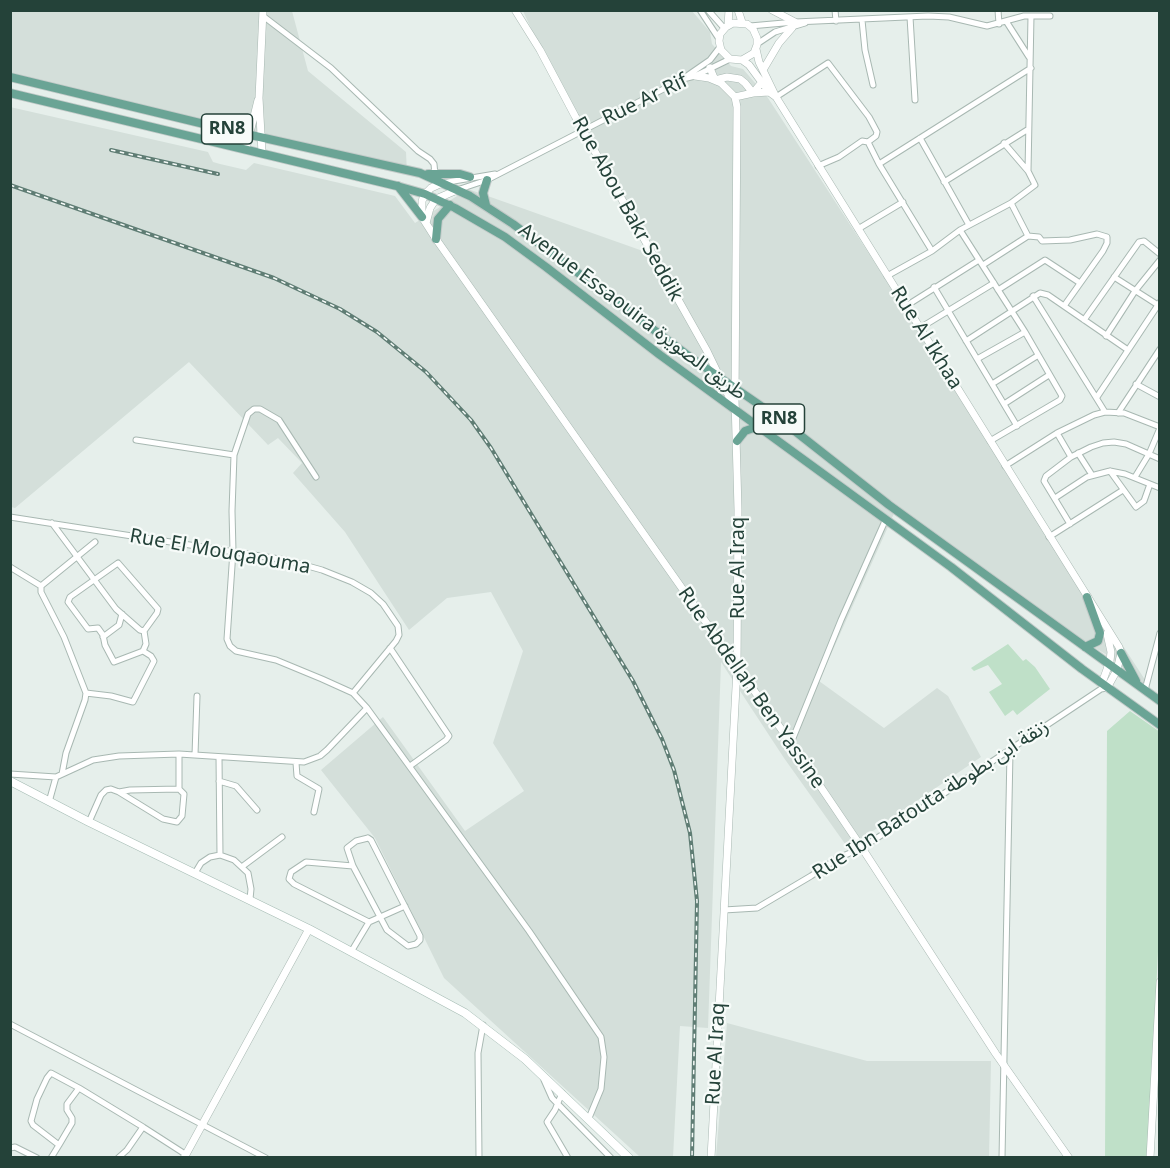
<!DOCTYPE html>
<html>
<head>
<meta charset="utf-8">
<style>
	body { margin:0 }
	#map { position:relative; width:1170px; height:1168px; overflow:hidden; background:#e6efeb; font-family:"Noto Sans",sans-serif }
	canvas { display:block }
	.frame { position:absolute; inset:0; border:12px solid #244239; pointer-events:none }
</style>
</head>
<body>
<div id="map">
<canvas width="1170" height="1168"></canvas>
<div class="frame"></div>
</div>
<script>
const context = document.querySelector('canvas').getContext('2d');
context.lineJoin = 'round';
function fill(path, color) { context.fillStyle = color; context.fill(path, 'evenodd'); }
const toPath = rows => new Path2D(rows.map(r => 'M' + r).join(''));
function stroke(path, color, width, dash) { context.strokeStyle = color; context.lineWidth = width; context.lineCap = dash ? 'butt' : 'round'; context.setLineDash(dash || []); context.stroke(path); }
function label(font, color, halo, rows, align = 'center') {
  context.font = font + ' "Noto Sans","Noto Sans Arabic",sans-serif'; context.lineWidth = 4.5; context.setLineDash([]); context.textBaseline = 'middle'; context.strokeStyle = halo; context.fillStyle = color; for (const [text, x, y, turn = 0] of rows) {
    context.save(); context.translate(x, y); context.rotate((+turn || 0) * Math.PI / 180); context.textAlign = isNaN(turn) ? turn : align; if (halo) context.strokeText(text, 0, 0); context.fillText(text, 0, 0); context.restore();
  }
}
fill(toPath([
	[11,11,292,11,308,71,406,152,407,174,11,79],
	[523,11,692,11,710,32,712,44,731,66,743,69,768,98,1151,689,1107,655,1080,639,896,509,819,681,884,728,937,688,948,696,981,757,848,848,784,758,721,662,708,1028,680,1026,673,1157,640,1157,444,978,375,838,321,770,383,717,465,831,524,791,493,743,523,651,491,592,447,598,409,630,345,532,293,473,302,463,278,438,268,445,189,362,15,508,11,507,10,107,208,152,213,162,220,164,246,170,254,163,395,196,415,223,468,189,657,256,550,69],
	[727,1023,867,1061,991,1061,989,1157,716,1157]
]), '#d4dfda');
fill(toPath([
	[1008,644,1023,661,1026,659,1035,667,1050,689,1017,715,1013,710,1005,716,989,692,1002,684,988,665,974,671,971,668],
	[1130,711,1160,732,1159,931,1148,1157,1105,1158,1107,731]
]), '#bfe0c8');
const minor = toPath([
	[700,10,719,39],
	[708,10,724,28],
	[835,10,836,21],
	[998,10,999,24],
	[263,16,331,68,418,151,430,159,434,164,435,175],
	[910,17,915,100],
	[862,20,865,50,873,85],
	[1006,21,1029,57],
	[750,26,795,22,928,16,949,17,987,26,1024,16,1050,16],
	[757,44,775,32,805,23],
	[684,78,710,60,720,47],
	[776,97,828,63,869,117,877,132,876,136,868,142,862,141,839,157,818,166],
	[920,138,969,225],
	[868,142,879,164,932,251],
	[1004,143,1028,171],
	[879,164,1031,68],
	[944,182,1027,130],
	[442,183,495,174],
	[457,190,487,180,683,79,695,76,730,59],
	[1011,203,1028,236],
	[858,229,903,202],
	[960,230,1025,332,1062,396,1060,400,990,441],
	[1028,236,1039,237,1042,241,1070,240,1097,234,1107,237,1107,243,1103,251,1064,306],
	[983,265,1028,236],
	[887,276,932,251,960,230,1011,203,1035,185,1028,171,1031,16],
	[1114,277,1158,305],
	[934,287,1017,426],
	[998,290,1045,260,1080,283],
	[1033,296,1105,412],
	[906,306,979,260],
	[1084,320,1139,242,1144,241,1160,254],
	[920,328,994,283],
	[1106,336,1135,291,1160,260],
	[966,341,1040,293,1048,295,1128,350],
	[977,359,1025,332],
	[992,384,1037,356],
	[1136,384,1160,397],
	[1097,397,1160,302],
	[1004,404,1049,375],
	[1118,413,1160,349],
	[1057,433,1071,457],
	[136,440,234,455,232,511,233,551,227,639,230,646,236,651,276,660,322,679,353,693,367,708,529,931,601,1037,604,1057,601,1089,589,1118],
	[1078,453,1092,475],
	[234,455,248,414,254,409,260,409,279,420,316,477],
	[1005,466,1057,433,1094,415,1105,412,1124,413,1160,427],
	[1110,471,1136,507,1144,501,1150,484],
	[1135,477,1149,454,1160,428],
	[1055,498,1087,477,1110,471,1125,474,1160,488],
	[10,517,286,560,322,570,352,582,371,593,383,604,398,626,399,635,396,641,353,693],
	[52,523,116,609,140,630,144,631],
	[1070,524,1044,481,1046,476,1071,457,1091,447,1103,443,1114,442,1126,444,1160,459],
	[1049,537,1123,490],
	[10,567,41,586],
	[103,637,119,625,122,614],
	[390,648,449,736,446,740,410,766],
	[1145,690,1160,633],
	[86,693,111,696,133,702,154,661,151,656,143,651,114,662,105,645,103,635,98,628,88,629,68,602,70,597,118,563,158,609,157,613,144,631,146,644,143,651],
	[791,743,841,620,885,521],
	[179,754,179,789],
	[195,755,197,696],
	[219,757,220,855],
	[296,763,297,776,319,789,314,812],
	[10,774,56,777,93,760,119,756,179,754,304,762,320,756,327,750,367,708],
	[62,774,66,753,85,700,86,693,64,637,41,592,41,586,95,542],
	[219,781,236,786,257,810],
	[49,802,56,777],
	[89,822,101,795,106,790,111,789,119,792,130,790,179,789,184,794,182,816,177,822,163,819,119,792],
	[368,838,371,840,420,936,420,940,416,944,408,946,387,930,353,866,347,848,356,841,368,838],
	[243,866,282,837],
	[353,866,306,862,291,872,289,879,294,884,369,922],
	[195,873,201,863,210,857,220,855,234,860,248,873,251,889,250,899],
	[724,910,757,908,811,876,838,858,862,848,1101,689,1107,688],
	[351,952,369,922,405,906],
	[10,1024,266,1158],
	[544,1080,552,1098,611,1158],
	[562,1093,555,1110,547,1122,568,1158],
	[59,1145,72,1123,72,1118,67,1110,67,1104,79,1088],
	[10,1148,15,1147,37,1158],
	[51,1158,59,1145,33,1125,31,1121,37,1099,47,1078,51,1073,79,1088,143,1127],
	[118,1158,127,1150,143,1127,185,1154],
	[479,1158,478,1053,483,1025],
	[1002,1158,1010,752]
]);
const tertiary = toPath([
	[515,10,540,50,575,116,707,351,734,407],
	[738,10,742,22],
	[772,10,795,22],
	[728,25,729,10],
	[756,49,759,62,776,97,1119,647,1121,653,1117,670,1107,688],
	[742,60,754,53,757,45,757,38,753,29,747,24,733,23,726,27,720,34,719,41,721,50,730,59,742,60,749,65,769,92,776,97],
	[710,68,715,80,727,77,740,79,745,83,753,93,762,82],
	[763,70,779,43,792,28],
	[695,76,709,78,721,83,735,97,737,107,735,399,738,510,737,668,711,1158],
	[735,97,753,93,769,92],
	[246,149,258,100],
	[262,153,259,98,263,10],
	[442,183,431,188,425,194,422,201,422,217,436,239,791,743,862,848,996,1054,1069,1158],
	[426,223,430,208,436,199,457,190],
	[1102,683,1110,661,1111,652,1107,634],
	[184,1158,309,929],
	[1150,1158,1160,982]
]);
const secondary = toPath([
	[10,781,89,822,309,929,465,1013,525,1059,629,1158]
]);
const primary = toPath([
	[10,77,233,131,420,173,470,196,513,224,690,357,777,417,889,505,1160,701],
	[10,93,397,186,425,194,455,208,505,237,546,267,660,355,951,567,1082,669,1160,725],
	[428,174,460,174,470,177],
	[398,186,422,217],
	[486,205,483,193,487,180],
	[436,239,438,219,450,205],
	[737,441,745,431,759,426],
	[1085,647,1098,641,1100,633,1087,597],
	[1121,653,1136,681]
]);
stroke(minor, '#a8b8b2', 7);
stroke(tertiary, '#a8b8b2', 8);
stroke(secondary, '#a4bbb3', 9);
stroke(primary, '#c2cac8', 10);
stroke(minor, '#fff', 5);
stroke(tertiary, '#fff', 7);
stroke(secondary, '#fff', 8);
stroke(primary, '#6aa495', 8);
const rail = toPath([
	[111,150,218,174],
	[10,185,274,278,340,309,377,332,426,372,471,420,491,448,633,681,662,739,674,770,690,833,697,901,692,1158]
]);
stroke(rail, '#5f7d74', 4);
stroke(rail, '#f7fbf9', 1.5, [4.5]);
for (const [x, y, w] of [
	[227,129,51],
	[779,419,51]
]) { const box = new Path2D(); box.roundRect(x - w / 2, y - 15, w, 30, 4.5); context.fillStyle = '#f7fbf9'; context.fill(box); stroke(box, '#244239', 1.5); }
label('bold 18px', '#244239', null, [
	["RN8",227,129],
	["RN8",779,419]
]);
label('20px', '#244239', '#f7fbf9', [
	["Rue Ar Rif",645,100,-26],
	["Rue Abou Bakr Seddik",627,209,61],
	["Avenue Essaouira طريق الصويرة",632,312,37],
	["Rue Al Ikhaa",926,338,58],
	["Rue El Mouqaouma",220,552,10],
	["Rue Al Iraq",738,568,-90],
	["Rue Abdellah Ben Yassine",751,688,55],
	["Rue Ibn Batouta زنقة ابن بطوطة",931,800,-33],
	["Rue Al Iraq",716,1054,-87]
]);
</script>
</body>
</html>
